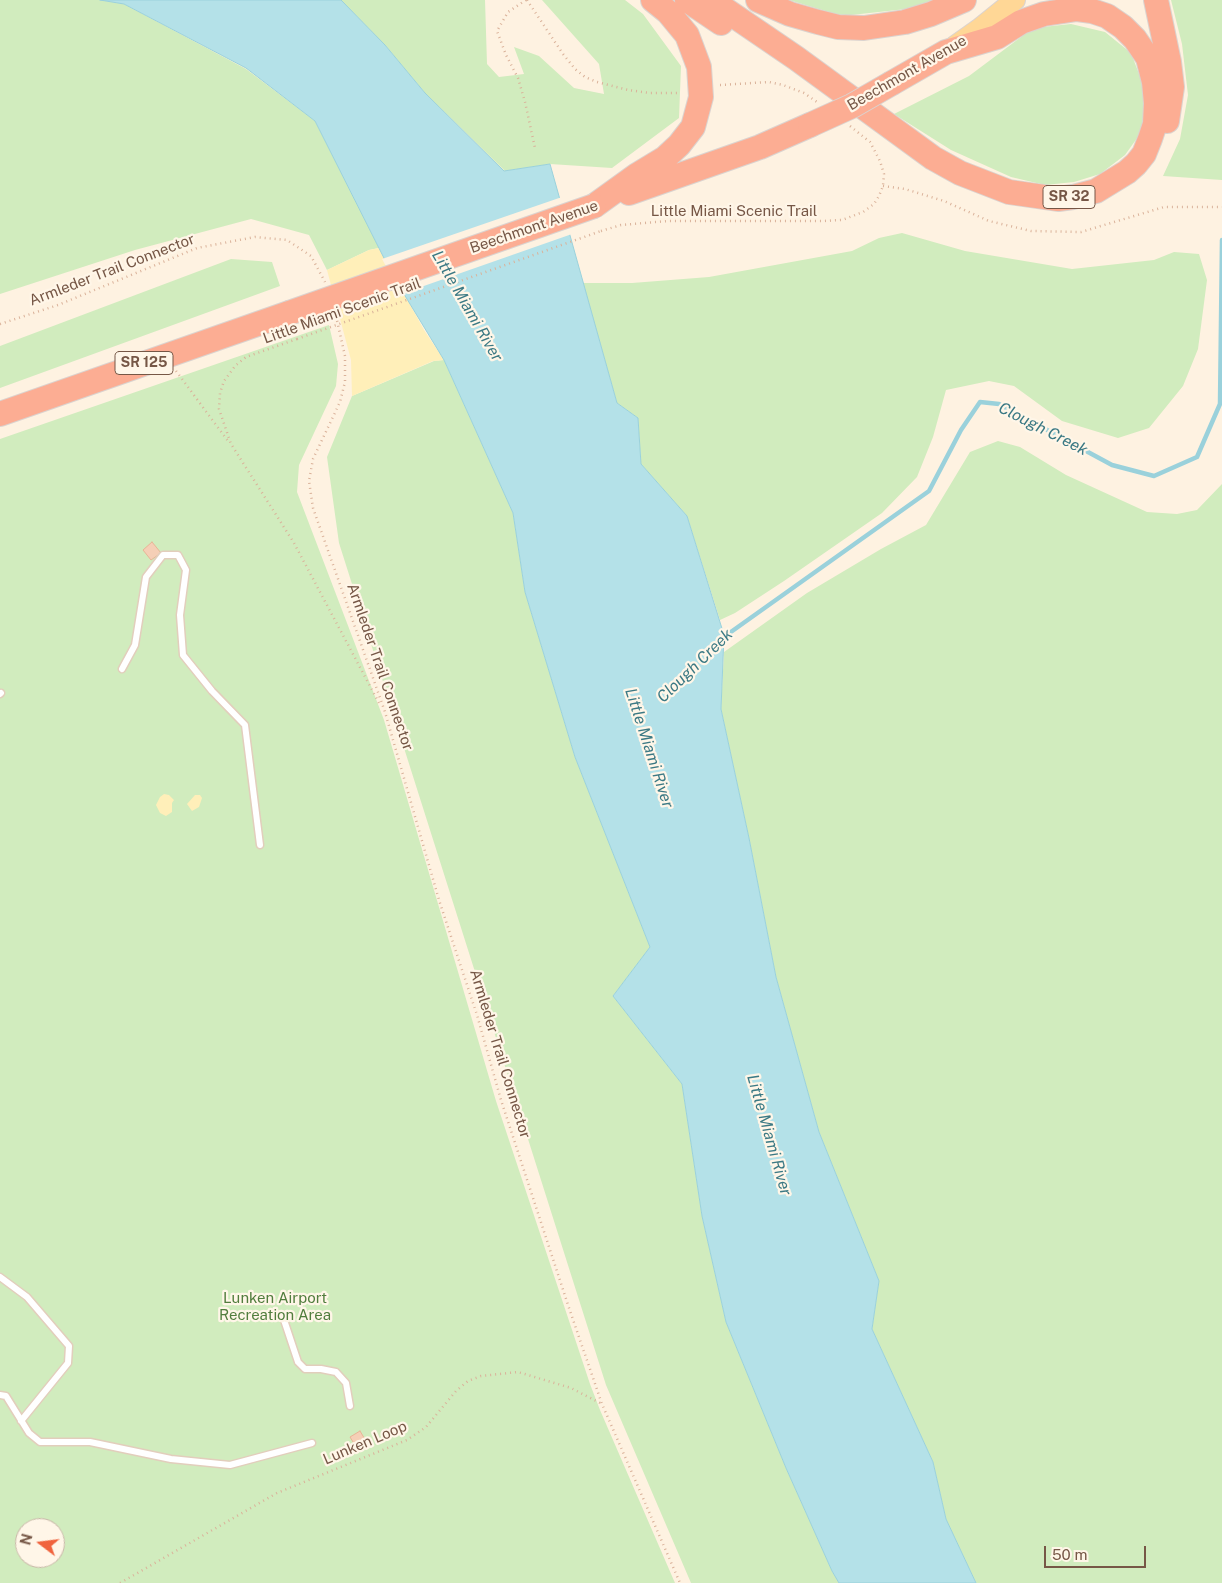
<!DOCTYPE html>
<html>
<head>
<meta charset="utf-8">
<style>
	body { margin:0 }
	#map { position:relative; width:1222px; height:1583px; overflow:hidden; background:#fef2e1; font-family:"Public Sans",sans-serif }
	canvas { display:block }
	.north { position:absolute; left:15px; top:1518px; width:50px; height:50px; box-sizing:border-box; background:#fff6e8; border:1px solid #c8b6a7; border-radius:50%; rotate:285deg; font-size:14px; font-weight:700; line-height:20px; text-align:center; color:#765746 }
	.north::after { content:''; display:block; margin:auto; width:18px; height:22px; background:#f0633d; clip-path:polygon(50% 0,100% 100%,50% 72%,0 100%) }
	.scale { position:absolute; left:1044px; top:1546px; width:102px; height:22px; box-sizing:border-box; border:2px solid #765746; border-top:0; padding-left:6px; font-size:15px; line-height:18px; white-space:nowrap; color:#765746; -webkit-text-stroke:4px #fff6e8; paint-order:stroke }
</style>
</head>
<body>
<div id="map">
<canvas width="1222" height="1583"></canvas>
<div class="north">N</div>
<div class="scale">50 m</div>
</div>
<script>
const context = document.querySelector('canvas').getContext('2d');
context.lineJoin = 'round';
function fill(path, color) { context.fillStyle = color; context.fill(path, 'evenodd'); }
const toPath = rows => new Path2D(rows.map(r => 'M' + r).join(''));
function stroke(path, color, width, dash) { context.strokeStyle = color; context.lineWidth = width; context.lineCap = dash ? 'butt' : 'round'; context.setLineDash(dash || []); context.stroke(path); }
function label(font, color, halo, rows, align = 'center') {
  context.font = font + ' "Public Sans",sans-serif'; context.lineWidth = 4.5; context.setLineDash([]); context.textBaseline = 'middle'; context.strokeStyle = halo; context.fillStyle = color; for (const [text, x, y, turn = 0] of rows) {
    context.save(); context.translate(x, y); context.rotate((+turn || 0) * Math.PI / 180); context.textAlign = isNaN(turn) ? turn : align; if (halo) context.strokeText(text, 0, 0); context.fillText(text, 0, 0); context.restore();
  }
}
fill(toPath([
	[0,0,100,0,124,4,246,69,315,121,379,248,369,250,327,270,309,235,251,219,135,250,0,294],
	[341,0,485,0,487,64,499,77,524,74,514,47,539,56,574,88,604,94,599,64,542,0,625,0,643,14,681,66,679,118,612,168,550,164,505,171,425,93,385,45],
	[789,0,937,0,906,9,842,16],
	[1171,0,1222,0,1222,180,1163,176,1180,139,1188,95,1182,44],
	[1071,24,1105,32,1131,53,1144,87,1145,110,1140,134,1125,155,1100,174,1074,182,1045,185,1011,177,951,150,894,114,969,76,1033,28],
	[902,233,965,251,1072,269,1154,260,1174,252,1199,254,1207,280,1198,349,1183,386,1149,428,1118,438,1062,421,1014,386,989,381,946,390,933,437,917,477,882,513,784,581,735,613,720,620,687,516,641,464,638,418,617,403,583,283,632,283,709,277,852,251,879,238],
	[231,259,272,262,280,286,0,388,0,346],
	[329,325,338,364,336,386,299,465,297,492,384,720,496,1101,590,1384,600,1410,675,1583,0,1583,0,439],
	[25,1528,55,1528,55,1558,25,1558],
	[444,360,513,513,525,592,575,757,650,947,613,996,682,1084,702,1216,726,1322,786,1468,832,1571,839,1583,691,1583,606,1385,339,543,327,457,352,396,434,361],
	[998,441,1020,447,1066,475,1147,512,1177,514,1197,510,1222,484,1222,1583,976,1583,946,1519,933,1462,872,1329,879,1281,819,1132,776,977,749,838,721,709,724,652,807,593,881,549,926,525,970,452]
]), '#d1ecbe');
fill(toPath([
	[379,248,424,330,444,360,433,361,352,396,351,360,327,270,369,250],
	[164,794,169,795,174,800,172,803,172,812,166,816,160,813,156,805,160,797],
	[195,795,200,795,202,798,199,807,192,811,187,804]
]), '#ffefb9');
const water = toPath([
	[100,0,341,0,385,45,425,93,504,171,550,164,617,403,638,418,641,464,687,516,724,635,721,709,749,838,776,977,819,1132,879,1281,872,1329,933,1462,946,1519,976,1583,839,1583,832,1571,786,1468,726,1322,702,1216,682,1084,613,996,650,947,575,757,525,592,513,513,444,360,393,276,315,121,246,68,124,4,100,0]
]);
fill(water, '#b4e1e8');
stroke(water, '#9ad1db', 1);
fill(toPath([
	[562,197,572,234,401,294,382,259]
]), '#fef2e1');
stroke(toPath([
	[721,639,929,491,961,430,980,402,999,404,1112,465,1154,476,1197,457,1220,404,1222,240]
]), '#9ad1db', 4.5);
const building = toPath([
	[152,542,161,553,151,560,143,550,152,542],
	[360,1431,366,1441,356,1447,350,1437,360,1431]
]);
fill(building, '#f5cfb6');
stroke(building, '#e8b596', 1);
const lane = toPath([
	[122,669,135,645,146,577,163,555,178,555,186,570,180,615,183,655,212,691,245,725,260,845],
	[0,694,1,693],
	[0,1277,27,1297,69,1346,68,1363,21,1421],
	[283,1317,298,1362,305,1369,321,1369,336,1372,346,1383,350,1406],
	[0,1395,6,1396,29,1433,40,1442,90,1442,171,1459,230,1465,312,1443]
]);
const primary = toPath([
	[955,46,979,29,1015,0]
]);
const highway = toPath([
	[687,0,721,23],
	[711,0,796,58,933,158,960,173,1009,192,1058,199,1073,197,1096,191,1127,172,1136,164,1144,154,1150,139,1155,124,1156,103,1154,82,1148,58,1135,39,1123,27,1107,16,1092,11,1077,9,1044,14,1021,22,997,37,946,52,892,83],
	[758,0,790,14,818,22,838,27,864,28,905,22,931,14,964,0],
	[1156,0,1169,62,1172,87,1167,121],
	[629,193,760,147,810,125],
	[594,206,637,175,665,158,679,145,693,127,701,97,699,67,687,35,668,12,653,0],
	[0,414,289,313]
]);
stroke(lane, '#e2cebc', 9);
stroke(primary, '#dbd3cf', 22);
stroke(highway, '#dbd3cf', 26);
stroke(toPath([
	[526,0,508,12,497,31,506,55,518,78,525,102,535,148],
	[527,0,563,54,575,69,585,77,597,82,628,90,650,93,677,93],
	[720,85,769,82,783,85,804,93,817,102],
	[883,186,905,189,944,201,989,221,1031,231,1081,232,1164,207,1222,207],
	[601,231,621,225,668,221,823,221,842,220,863,212,874,204,879,196,883,186,884,174,880,161,870,142,850,126],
	[336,316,345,356,345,382,340,402,313,459,309,481,313,508,385,712,439,900,477,1015,501,1100,568,1305,602,1404,680,1583],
	[0,324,58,305,197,248,255,237,287,240,311,256,325,282],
	[297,339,246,357,235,366,224,381,220,393,219,409,231,444,294,543,380,705],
	[176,371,228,441],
	[120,1583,277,1493,407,1440,426,1427,456,1391,468,1381,481,1376,518,1372,571,1388,602,1404]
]), '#dab29a', 2.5, [1, 4]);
stroke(lane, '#fff', 6);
stroke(primary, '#ffd796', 20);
stroke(highway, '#fcad93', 24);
const highwayBridge = toPath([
	[810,125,852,106,892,83],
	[289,313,594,206]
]);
stroke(highwayBridge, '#dbd3cf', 26, []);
stroke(toPath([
	[297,339,601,231]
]), '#dab29a', 2.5, [1, 4]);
stroke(highwayBridge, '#fcad93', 24);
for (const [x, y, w] of [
	[1069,197,52],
	[144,363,58]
]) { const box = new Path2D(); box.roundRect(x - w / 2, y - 11.5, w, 23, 4); context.fillStyle = '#fff6e8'; context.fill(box); stroke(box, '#765746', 1); }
label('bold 14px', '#765746', null, [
	["SR 32",1069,197],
	["SR 125",144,363]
]);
label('15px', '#765746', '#fff6e8', [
	["Beechmont Avenue",907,73,-30],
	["Little Miami Scenic Trail",734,211],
	["Beechmont Avenue",534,227,-19],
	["Armleder Trail Connector",112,270,-21],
	["Little Miami Scenic Trail",342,311,-20],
	["Armleder Trail Connector",380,667,71],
	["Armleder Trail Connector",500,1054,73],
	["Lunken Loop",365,1443,-23]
]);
label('15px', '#517d3d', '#fff6e8', [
	["Lunken Airport",275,1298],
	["Recreation Area",275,1315]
]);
label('italic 16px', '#3b7984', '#fff6e8', [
	["Little Miami River",467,306,60],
	["Clough Creek",1043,429,27],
	["Clough Creek",695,666,-44],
	["Little Miami River",649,748,72],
	["Little Miami River",769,1135,74]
]);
</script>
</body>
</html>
